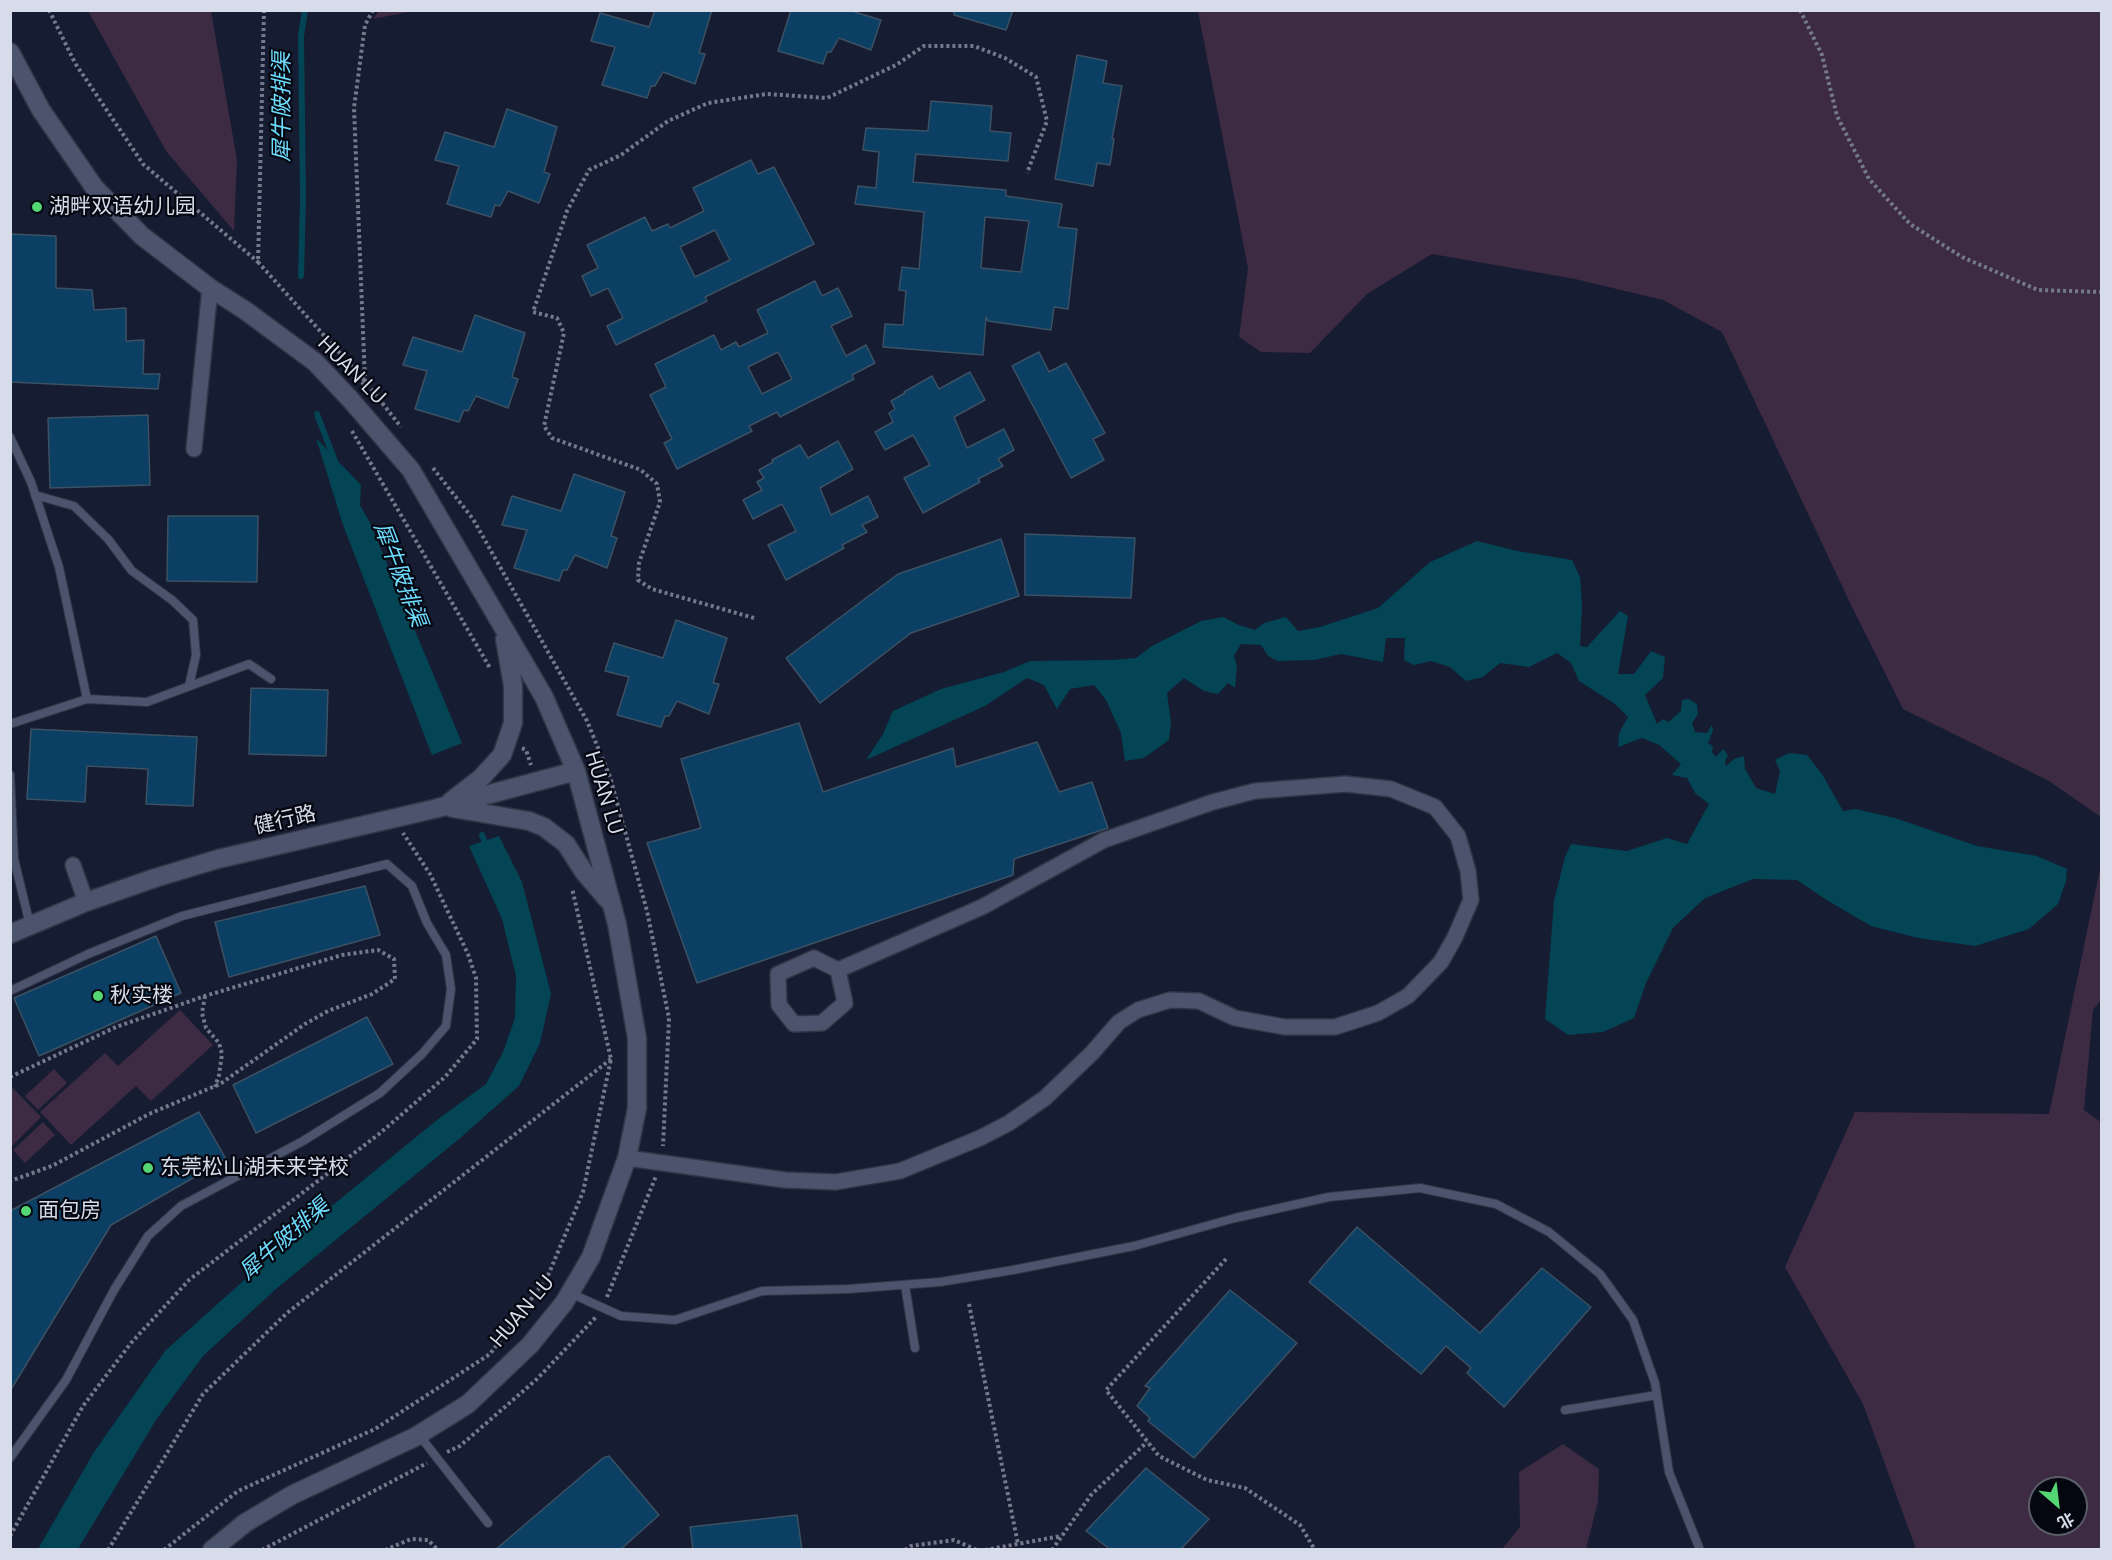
<!DOCTYPE html>
<html>
<head>
<meta charset="utf-8">
<style>
	body { margin:0 }
	#map { position:relative; width:2112px; height:1560px; overflow:hidden; background:#161c31; font-family:"DM Sans","Noto Sans SC",sans-serif }
	canvas { display:block }
	.frame { position:absolute; inset:0; border:12px solid #d6dcea; pointer-events:none }
	.north { position:absolute; left:2028px; top:1476px; width:60px; height:60px; box-sizing:border-box; background:#050710; border:2px solid #595c67; border-radius:50%; rotate:152deg; font-size:16px; font-weight:700; line-height:24px; text-align:center; color:#d6dcea }
	.north::after { content:''; display:block; margin:auto; width:21px; height:27px; background:#54d672; clip-path:polygon(50% 0,100% 100%,50% 72%,0 100%) }
</style>
</head>
<body>
<div id="map">
<canvas width="2112" height="1560"></canvas>
<div class="frame"></div>
<div class="north">北</div>
</div>
<script>
const context = document.querySelector('canvas').getContext('2d');
context.lineJoin = 'round';
function fill(path, color) { context.fillStyle = color; context.fill(path, 'evenodd'); }
const toPath = rows => new Path2D(rows.map(r => 'M' + r).join(''));
function stroke(path, color, width, dash) { context.strokeStyle = color; context.lineWidth = width; context.lineCap = dash ? 'butt' : 'round'; context.setLineDash(dash || []); context.stroke(path); }
function label(font, color, halo, rows, align = 'center') {
  context.font = font + ' "DM Sans","Noto Sans SC",sans-serif'; context.lineWidth = 4.5; context.setLineDash([]); context.textBaseline = 'middle'; context.strokeStyle = halo; context.fillStyle = color; for (const [text, x, y, turn = 0] of rows) {
    context.save(); context.translate(x, y); context.rotate((+turn || 0) * Math.PI / 180); context.textAlign = isNaN(turn) ? turn : align; if (halo) context.strokeText(text, 0, 0); context.fillText(text, 0, 0); context.restore();
  }
}
fill(toPath([
	[88,11,211,11,237,160,234,231,166,151],
	[379,11,379,10,413,11,373,19],
	[1198,11,2101,11,2101,817,2049,781,1903,709,1853,609,1722,332,1663,300,1575,279,1432,254,1367,294,1310,353,1261,352,1239,337,1248,268],
	[2101,864,2101,1000,2093,1010,2084,1110,2102,1123,2101,1549,1916,1549,1863,1404,1785,1267,1855,1112,2049,1114],
	[2040,1488,2076,1488,2076,1524,2040,1524],
	[180,1010,213,1045,151,1101,136,1086,71,1145,40,1112,105,1053,118,1066],
	[54,1069,67,1083,38,1110,25,1096],
	[11,1086,41,1117,11,1147],
	[43,1122,55,1135,25,1163,13,1150],
	[1563,1444,1599,1469,1598,1502,1586,1549,1502,1549,1520,1527,1519,1472]
]), '#3d2a43');
fill(toPath([
	[316,438,361,485,360,505,370,523,462,743,432,755,343,525],
	[1477,541,1517,551,1572,560,1580,577,1582,605,1580,646,1587,647,1620,611,1628,616,1618,674,1634,674,1651,651,1665,657,1663,678,1645,695,1657,724,1663,719,1668,722,1681,711,1682,700,1689,699,1697,704,1698,714,1692,723,1695,732,1707,733,1712,725,1713,731,1708,743,1713,746,1712,752,1716,757,1723,749,1728,755,1725,761,1726,766,1734,759,1744,756,1745,769,1756,788,1775,794,1780,771,1775,760,1789,753,1807,755,1822,774,1843,811,1856,809,1895,818,1977,846,2037,856,2067,869,2066,881,2058,904,2029,929,1975,946,1918,938,1871,926,1825,899,1797,880,1753,879,1705,898,1673,928,1646,983,1634,1018,1603,1032,1568,1035,1545,1019,1554,901,1565,857,1571,844,1627,851,1667,838,1687,844,1709,804,1695,793,1687,778,1672,775,1681,764,1659,745,1642,738,1618,747,1619,733,1628,717,1615,704,1579,681,1571,663,1557,653,1529,667,1500,663,1483,677,1466,681,1450,667,1431,661,1414,665,1404,660,1405,638,1386,638,1383,662,1341,654,1314,660,1278,661,1268,656,1261,645,1241,644,1234,656,1237,666,1235,688,1228,683,1218,694,1204,691,1184,678,1167,693,1171,722,1169,740,1144,758,1125,761,1121,733,1106,700,1094,685,1070,689,1057,709,1044,685,1027,678,985,706,866,760,883,734,893,711,941,689,1004,672,1030,661,1112,660,1136,658,1152,646,1201,621,1223,617,1239,625,1255,630,1264,623,1286,617,1298,631,1320,627,1378,608,1430,562],
	[499,836,522,882,551,994,540,1043,519,1086,459,1139,277,1288,203,1356,156,1420,78,1549,38,1549,94,1452,165,1351,279,1249,437,1120,486,1084,503,1052,515,1018,516,976,502,919,469,846]
]), '#034555');
stroke(toPath([
	[301,276,303,198,301,36,305,10],
	[317,414,335,461],
	[482,835,487,848]
]), '#034555', 6);
const building = toPath([
	[655,10,712,10,699,53,705,54,695,84,663,72,655,86,651,86,647,98,602,85,615,47,591,41,600,13,649,27,655,10],
	[791,10,848,10,881,20,871,50,839,38,831,52,827,52,823,64,778,51,791,10],
	[954,10,1013,10,1006,30,954,15,954,10],
	[1077,55,1107,61,1103,83,1122,86,1112,139,1114,139,1110,165,1097,163,1093,186,1055,179,1077,55],
	[931,101,992,106,990,131,1011,133,1008,161,916,154,913,182,1006,190,1006,196,1062,204,1058,227,1077,229,1068,309,1054,307,1051,330,988,321,986,317,983,355,883,347,885,324,903,325,906,291,899,290,902,267,919,269,924,212,855,204,858,186,876,188,879,152,863,150,866,128,928,131,931,101],
	[985,217,1029,221,1021,272,981,268,985,217],
	[507,109,557,127,544,172,550,174,539,203,508,191,500,206,495,205,491,217,447,204,459,166,435,160,445,132,494,147,507,109],
	[751,160,758,174,774,167,814,244,705,297,707,301,616,345,607,326,623,318,608,288,591,296,582,276,598,268,587,245,645,217,652,231,668,224,670,228,704,211,693,188,751,160],
	[715,230,730,260,695,277,680,247,715,230],
	[10,234,56,236,56,288,92,290,94,310,126,308,126,341,144,340,143,374,160,374,158,389,10,382,10,234],
	[815,281,822,296,838,288,852,316,831,326,846,356,866,345,875,363,852,375,854,379,780,417,777,412,749,426,752,431,677,469,664,443,672,439,650,395,666,387,655,364,714,335,721,350,736,342,739,347,768,333,757,310,815,281],
	[778,352,792,379,762,394,748,367,778,352],
	[475,315,525,333,512,377,518,379,508,408,476,396,468,411,464,410,459,422,415,409,427,371,403,365,413,337,462,352,475,315],
	[1039,352,1049,372,1066,363,1105,433,1093,439,1104,460,1071,478,1012,366,1039,352],
	[970,372,985,400,954,417,967,448,1004,429,1014,450,998,459,1003,466,978,479,980,482,923,513,904,478,930,465,913,435,885,450,875,432,893,422,889,413,895,409,891,401,905,393,904,392,932,376,939,389,970,372],
	[148,415,150,485,50,488,48,418,148,415],
	[838,441,853,469,820,488,831,515,868,496,878,517,862,525,867,532,842,545,844,548,786,580,768,545,796,531,782,504,753,519,743,500,762,490,757,482,764,478,759,470,773,462,772,460,800,445,808,458,838,441],
	[574,474,625,492,611,536,617,538,607,568,575,555,567,570,563,570,559,581,514,568,527,530,502,525,512,496,561,511,574,474],
	[168,516,258,516,257,582,167,581,168,516],
	[1025,534,1135,538,1131,598,1025,595,1025,534],
	[1001,539,1019,596,911,633,820,703,786,658,898,574,1001,539],
	[676,620,727,638,713,683,719,684,709,714,677,701,669,716,665,716,661,727,617,715,629,677,605,671,614,643,663,658,676,620],
	[251,688,328,690,326,756,249,754,251,688],
	[799,723,823,792,953,748,956,767,1037,742,1059,792,1092,782,1108,828,1014,859,1013,875,697,983,647,843,701,828,681,759,799,723],
	[31,729,197,737,193,806,146,804,148,769,87,766,85,802,27,799,31,729],
	[365,886,380,935,229,977,215,922,365,886],
	[156,936,181,993,39,1056,14,998,156,936],
	[367,1017,393,1064,256,1133,233,1085,367,1017],
	[199,1112,226,1159,111,1225,10,1391,10,1211,199,1112],
	[1357,1227,1480,1333,1542,1268,1591,1307,1504,1407,1467,1373,1471,1368,1446,1346,1421,1374,1309,1282,1357,1227],
	[1230,1290,1297,1343,1194,1458,1148,1421,1150,1418,1137,1406,1150,1388,1145,1386,1230,1290],
	[609,1456,659,1515,620,1550,495,1550,603,1458,609,1456],
	[1146,1468,1209,1519,1180,1550,1111,1550,1086,1531,1146,1468],
	[797,1515,802,1550,693,1550,690,1527,797,1515]
]);
fill(building, '#0b3f63');
stroke(building, '#3c5164', 1.5);
const lane = toPath([
	[10,437,31,482,59,567,87,699,10,724],
	[35,495,74,506,108,539,132,571,172,600,193,620,196,655,189,686],
	[87,699,147,702,249,664,271,679],
	[10,775,14,859,30,925],
	[10,991,88,954,182,916,387,864,412,886,427,923,446,955,451,989,446,1026,422,1054,380,1093,303,1141,181,1206,148,1236,114,1290,66,1380,10,1458],
	[905,1285,915,1348],
	[570,1293,621,1316,675,1320,762,1291,848,1289,940,1282,1013,1270,1134,1246,1235,1218,1329,1197,1420,1188,1496,1204,1549,1232,1600,1274,1633,1320,1655,1383,1669,1472,1700,1550],
	[1565,1410,1657,1395],
	[419,1435,488,1523]
]);
const street = toPath([
	[194,449,210,288],
	[73,865,86,902],
	[627,1158,785,1180,836,1182,900,1171,980,1138,1009,1123,1045,1098,1092,1053,1119,1022,1138,1010,1170,1000,1199,1001,1235,1018,1285,1027,1335,1027,1378,1013,1408,996,1441,962,1455,937,1471,900,1468,871,1458,836,1435,807,1391,789,1346,784,1255,791,1213,802,1104,840,982,907,838,970,814,958,778,974,779,1005,794,1024,822,1023,845,1003,838,970]
]);
const secondary = toPath([
	[10,52,41,110,94,187,142,236,210,288,246,311,315,362,350,399,411,470,544,697,576,771,617,924,637,1038,637,1108,627,1158,591,1257,564,1303,530,1345,468,1404,415,1437,292,1495,245,1523,212,1550],
	[450,802,481,778,502,755,507,741,513,723,513,686,505,639],
	[452,808,529,821,544,827,566,844,584,872,607,899],
	[10,934,86,902,155,878,218,859,434,809,576,771]
]);
stroke(lane, '#313546', 10);
stroke(street, '#313546', 18);
stroke(secondary, '#313546', 21);
stroke(toPath([
	[49,10,75,63,143,164,258,262],
	[264,10,258,262,365,381,362,385],
	[373,10,365,25,354,108,365,381,401,427],
	[1800,10,1822,55,1837,116,1869,179,1910,224,1962,257,2038,290,2102,292],
	[352,431,490,668],
	[433,468,473,519,587,721,610,777,647,911,669,1018,663,1146],
	[754,618,652,589,638,580,639,563,660,502,657,484,641,470,552,438,544,426,564,333,557,318,533,312,567,211,589,170,621,155,668,121,708,103,767,94,827,98,896,65,924,46,974,46,1005,58,1036,77,1047,121,1027,173],
	[522,748,526,750,531,765],
	[205,996,202,1013,206,1028,219,1043,222,1054,219,1075,215,1087],
	[10,1077,116,1027,205,996,342,955,378,950,394,959,395,979,372,994,328,1011,305,1024,220,1084,149,1114,52,1166,10,1181],
	[1226,1259,1106,1390,1159,1456,1207,1480,1245,1488,1300,1525,1315,1550],
	[607,1297,656,1176],
	[969,1304,1018,1544],
	[447,1452,460,1446,537,1379,596,1317],
	[10,1536,83,1406,131,1343,189,1280,379,1134,445,1077,477,1039,476,978,468,954,430,874,403,833],
	[108,1550,203,1394,287,1313,611,1059],
	[164,1550,238,1491,375,1429,490,1354,547,1278,583,1192,611,1059,572,888],
	[262,1550,427,1463],
	[385,1550,411,1539,428,1540,438,1550],
	[905,1550,911,1546,954,1540,977,1550],
	[985,1550,1061,1536],
	[1052,1550,1091,1495,1147,1442]
]), '#747a8c', 4, [3, 3]);
stroke(lane, '#4b546c', 8);
stroke(street, '#4b546c', 15);
stroke(secondary, '#4b546c', 18);
for (const [x, y, r, color] of [
	[37,207,6,"#54d672"],
	[98,996,6,"#54d672"],
	[148,1168,6,"#54d672"],
	[26,1211,6,"#54d672"]
]) { const dot = new Path2D(); dot.arc(x, y, r, 0, 2 * Math.PI); context.fillStyle = color; context.fill(dot); stroke(dot, '#050710', 2); }
label('21px', '#d6dcea', '#050710', [
	["湖畔双语幼儿园",49,207],
	["秋实楼",110,996],
	["东莞松山湖未来学校",160,1168],
	["面包房",38,1211]
], 'left');
label('21px', '#d6dcea', '#050710', [
	["HUAN LU",351,371,45],
	["HUAN LU",603,793,73],
	["健行路",285,821,-13],
	["HUAN LU",523,1312,-50]
]);
label('italic 22px', '#6edcfe', '#050710', [
	["犀牛陂排渠",283,107,-90],
	["犀牛陂排渠",399,575,69],
	["犀牛陂排渠",285,1240,-41]
]);
</script>
</body>
</html>
